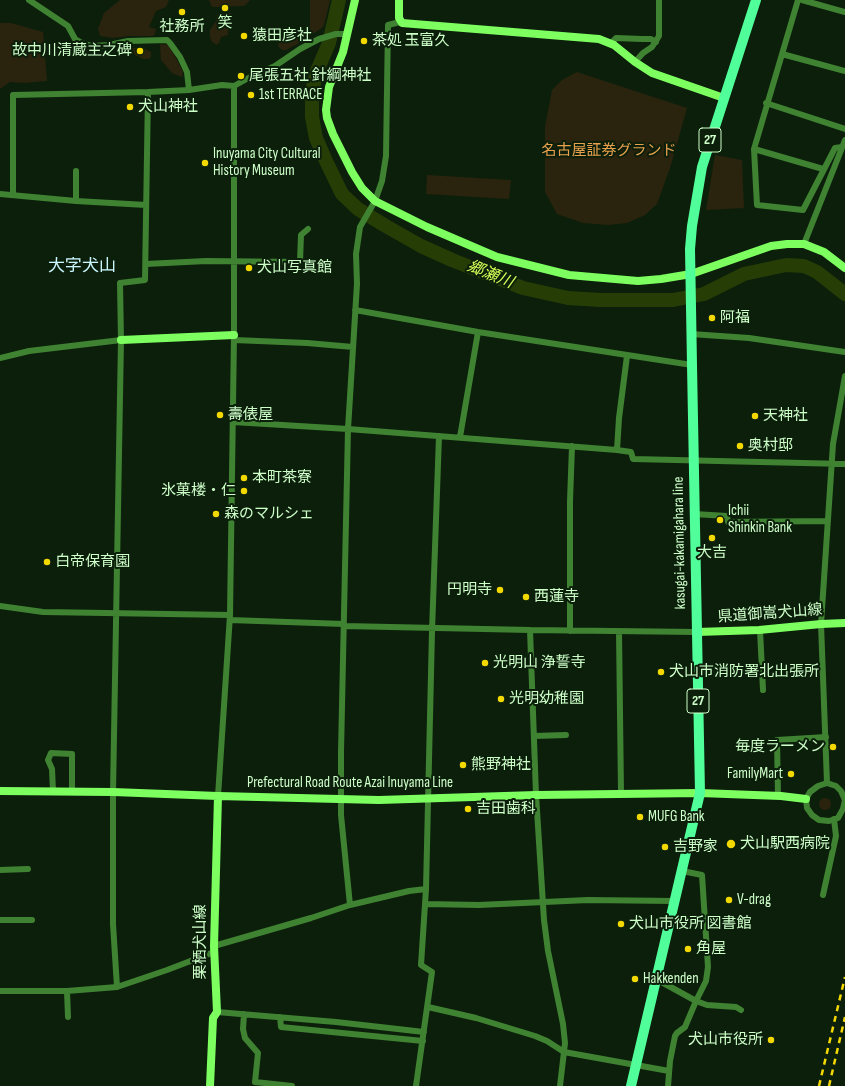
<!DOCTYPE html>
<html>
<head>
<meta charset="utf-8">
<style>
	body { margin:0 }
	canvas { display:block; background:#0b1f0b }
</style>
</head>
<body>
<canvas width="845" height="1086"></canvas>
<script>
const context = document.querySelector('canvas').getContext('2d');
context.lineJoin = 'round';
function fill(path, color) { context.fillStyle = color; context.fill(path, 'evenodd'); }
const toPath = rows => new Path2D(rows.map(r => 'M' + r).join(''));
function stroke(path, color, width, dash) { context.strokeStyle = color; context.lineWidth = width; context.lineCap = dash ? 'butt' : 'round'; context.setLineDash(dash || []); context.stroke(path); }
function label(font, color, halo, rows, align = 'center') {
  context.font = font + ' "Sofia Sans Condensed","Noto Sans JP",sans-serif'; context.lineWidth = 4; context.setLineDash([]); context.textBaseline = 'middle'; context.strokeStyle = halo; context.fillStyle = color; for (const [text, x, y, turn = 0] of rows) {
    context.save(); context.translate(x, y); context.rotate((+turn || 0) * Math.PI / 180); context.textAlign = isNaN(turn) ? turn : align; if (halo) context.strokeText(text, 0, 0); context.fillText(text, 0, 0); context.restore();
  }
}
fill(toPath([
	[120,0,169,0,166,7,156,11,149,27,156,29,155,34,153,36,129,36,113,38,100,36,98,29,104,13],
	[209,0,257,0,250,0,244,6,212,7],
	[310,0,330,0,324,25,322,28,297,44,286,50,282,50,278,46,279,42,303,32,310,25],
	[220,13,231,13,233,25,228,31,228,35,221,37,219,43,217,45,212,42,210,37,210,30,216,21,217,15],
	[0,23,11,23,43,32,47,81,25,83,10,82,0,89],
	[161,44,168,45,176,58,183,72,182,77,172,73,161,60,160,45],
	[133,48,145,49,151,52,151,57,149,59,143,59,135,55,133,53],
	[577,72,687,108,671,165,657,204,645,215,627,223,608,225,583,223,557,214,545,192,545,127,552,90,562,80],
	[715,155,742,160,744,208,706,210],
	[427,175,511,180,509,199,426,194],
	'819 804a6 6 0 1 1 12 0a6 6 0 1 1-12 0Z'
]), '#2a230d');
stroke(toPath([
	[339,0,329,43,317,71,312,91,312,117,316,138,326,161,342,194,358,209,384,225,421,246,452,260,523,288,568,298,601,300,673,300,704,294,744,274,786,265,804,266,817,272,845,294]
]), '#263e05', 14);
stroke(toPath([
	[29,0,68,26,75,39,82,43,92,46,109,45,128,41,167,40,170,43,180,57,187,72,189,90],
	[798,0,754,149,757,205,803,210,835,148,842,147],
	[802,0,845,12],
	[611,43,616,38,642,39,651,39,656,42],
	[782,54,845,71],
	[635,62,643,53,652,47,659,36,659,0],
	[766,103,845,129],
	[754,149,823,169],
	[76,171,76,201],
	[0,194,76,201,146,205],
	[13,195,13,95,148,92,189,90,222,85,234,86,252,76,275,66,300,49,319,39,336,34,348,34],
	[804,244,845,140],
	[146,264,206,261,300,262,301,235,308,229],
	[355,310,478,332,692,365],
	[691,334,749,338,845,352],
	[234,340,307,343,353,347],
	[0,358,29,351,121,340],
	[233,422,348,429,617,450,631,452,633,459,845,464],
	[460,437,478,332],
	[617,450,619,418,627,356],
	[694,514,727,516,728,522,828,521],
	[0,606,43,612,230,615],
	[230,620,344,624],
	[344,626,530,630,697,632],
	[530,630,536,795,544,920,548,951,563,1024,565,1043,560,1086],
	[760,630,763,690],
	[570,631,570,501,572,446],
	[619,631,621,793],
	[534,736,566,735],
	[827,783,821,624,833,444,845,376],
	[827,783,836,786,841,791,845,800,843,809,838,818,829,821,819,820,812,815,807,808,806,799,810,792,818,786,827,783],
	[53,791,52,769,48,760,51,753,72,754,72,792],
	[218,796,230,615,234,335,234,86],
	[778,796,777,740,826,737],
	[0,870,28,869],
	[823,895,836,836,834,819],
	[425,904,479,905,588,900,674,901],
	[350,905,341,815,341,752,348,429,357,284,356,254,360,227,375,201,382,181,386,156,388,25,400,22],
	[0,920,32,920],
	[214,946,311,918,350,905,409,891,426,889],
	[656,979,696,1001,706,981,708,967,702,875,682,871],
	[117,987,113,924,113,792,121,340,120,283,145,280,148,92],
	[0,991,67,991,117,987,167,970,214,952],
	[67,991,68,1017],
	[428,1007,476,1018,535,1036,547,1041,564,1052,669,1071],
	[217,1012,336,1022,424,1032],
	[244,1014,243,1029,245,1038,258,1053,255,1082,292,1086],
	[280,1017,281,1027,423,1041],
	[416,1086,432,972,421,965,426,889,432,631,439,436],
	[668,1086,670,1061,675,1036,677,1033,685,1027,696,1001,707,1005,736,1007,741,1010]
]), '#3f8232', 6);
stroke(toPath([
	[355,0,343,52,329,87,326,110,327,118,333,134,352,172,362,188,375,201,427,227,497,257,569,275,638,281,661,279,691,274,771,246,787,244,804,244,824,252,845,268],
	[399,0,399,18,402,23,599,39,614,45,635,62,652,73,724,98],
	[121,340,234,335],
	[697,632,759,630,821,624,845,623],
	[0,791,113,792,218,796,379,800,536,795,700,793,781,796,806,799],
	[210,1086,213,1018,217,1012,214,946,218,796]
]), '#7dff60', 8);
stroke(toPath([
	[631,1086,700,793,692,365,690,249,692,226,702,167,756,0]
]), '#50ff99', 10);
stroke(toPath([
	[819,1086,845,977],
	[829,1086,845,1017]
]), '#f4d900', 2.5, [6, 5]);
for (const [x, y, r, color] of [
	[225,8,4,"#f4d900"],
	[182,12,4,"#f4d900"],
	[244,36,4,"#f4d900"],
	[364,41,4,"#f4d900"],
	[140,51,4,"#f4d900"],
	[241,76,4,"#f4d900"],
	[251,95,4,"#f4d900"],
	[130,107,4,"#f4d900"],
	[205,163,4,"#f4d900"],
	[249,268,4,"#f4d900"],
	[712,318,4,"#f4d900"],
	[220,415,4,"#f4d900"],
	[755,416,4,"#f4d900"],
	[740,446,4,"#f4d900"],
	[244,478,4,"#f4d900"],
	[244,491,4,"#f4d900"],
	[216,514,4,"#f4d900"],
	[720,520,4,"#f4d900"],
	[712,538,4,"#f4d900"],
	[47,562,4,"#f4d900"],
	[500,590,4,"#f4d900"],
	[526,597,4,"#f4d900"],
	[485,663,4,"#f4d900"],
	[661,672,4,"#f4d900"],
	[501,699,4,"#f4d900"],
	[833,747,4,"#f4d900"],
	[463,765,4,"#f4d900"],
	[791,774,4,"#f4d900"],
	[468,809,4,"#f4d900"],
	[640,817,4,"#f4d900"],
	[731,844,5,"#f4d900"],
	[665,847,4,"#f4d900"],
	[729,900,4,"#f4d900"],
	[621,924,4,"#f4d900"],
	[688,949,4,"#f4d900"],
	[635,979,4,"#f4d900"],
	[771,1040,4,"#f4d900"]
]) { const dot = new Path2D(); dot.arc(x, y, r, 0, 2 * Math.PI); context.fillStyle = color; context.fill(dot); stroke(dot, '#0b1f0b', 1.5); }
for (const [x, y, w] of [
	[710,140,22],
	[698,701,22]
]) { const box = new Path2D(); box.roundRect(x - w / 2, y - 12, w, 24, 3); context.fillStyle = '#0b1f0b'; context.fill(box); stroke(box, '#ceffc9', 1); }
label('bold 14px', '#ceffc9', null, [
	["27",710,140],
	["27",698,701]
]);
label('15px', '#ceffc9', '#0b1f0b', [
	["笑",225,23,"center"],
	["社務所",182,27,"center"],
	["猿田彦社",252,36],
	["茶処 玉富久",372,41],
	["故中川清蔵主之碑",132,51,"right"],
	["尾張五社 針綱神社",249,76],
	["1st TERRACE",259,95],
	["犬山神社",138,107],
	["Inuyama City Cultural",213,154],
	["History Museum",213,171],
	["犬山写真館",257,268],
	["阿福",720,318],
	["壽俵屋",228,415],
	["天神社",763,416],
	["奥村邸",748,446],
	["本町茶寮",252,478],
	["氷菓楼・仁",236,491,"right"],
	["Ichii",728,511],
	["Shinkin Bank",728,528],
	["森のマルシェ",224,514],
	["大吉",712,553,"center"],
	["白帝保育園",55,562],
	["円明寺",492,590,"right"],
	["西蓮寺",534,597],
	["光明山 浄誓寺",493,663],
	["犬山市消防署北出張所",669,672],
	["光明幼稚園",509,699],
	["毎度ラーメン",825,747,"right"],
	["熊野神社",471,765],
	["FamilyMart",783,774,"right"],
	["吉田歯科",476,809],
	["MUFG Bank",648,817],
	["犬山駅西病院",740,844],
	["吉野家",673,847],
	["V-drag",737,900],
	["犬山市役所 図書館",629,924],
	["角屋",696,949],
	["Hakkenden",643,979],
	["犬山市役所",763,1040,"right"]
], 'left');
label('15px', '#e8a04c', '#0b1f0b', [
	["名古屋証券グランド",609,151]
]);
label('15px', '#ceffc9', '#0b1f0b', [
	["kasugai-kakamigahara line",680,543,-91],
	["県道御嵩犬山線",770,614,-4],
	["Prefectural Road Route Azai Inuyama Line",350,783],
	["栗栖犬山線",201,942,-90]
]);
label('italic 16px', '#d5ff57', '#0b1f0b', [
	["郷瀬川",490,275,22]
]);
label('17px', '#cbf7ff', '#0b1f0b', [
	["大字犬山",82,267]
]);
</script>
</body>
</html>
